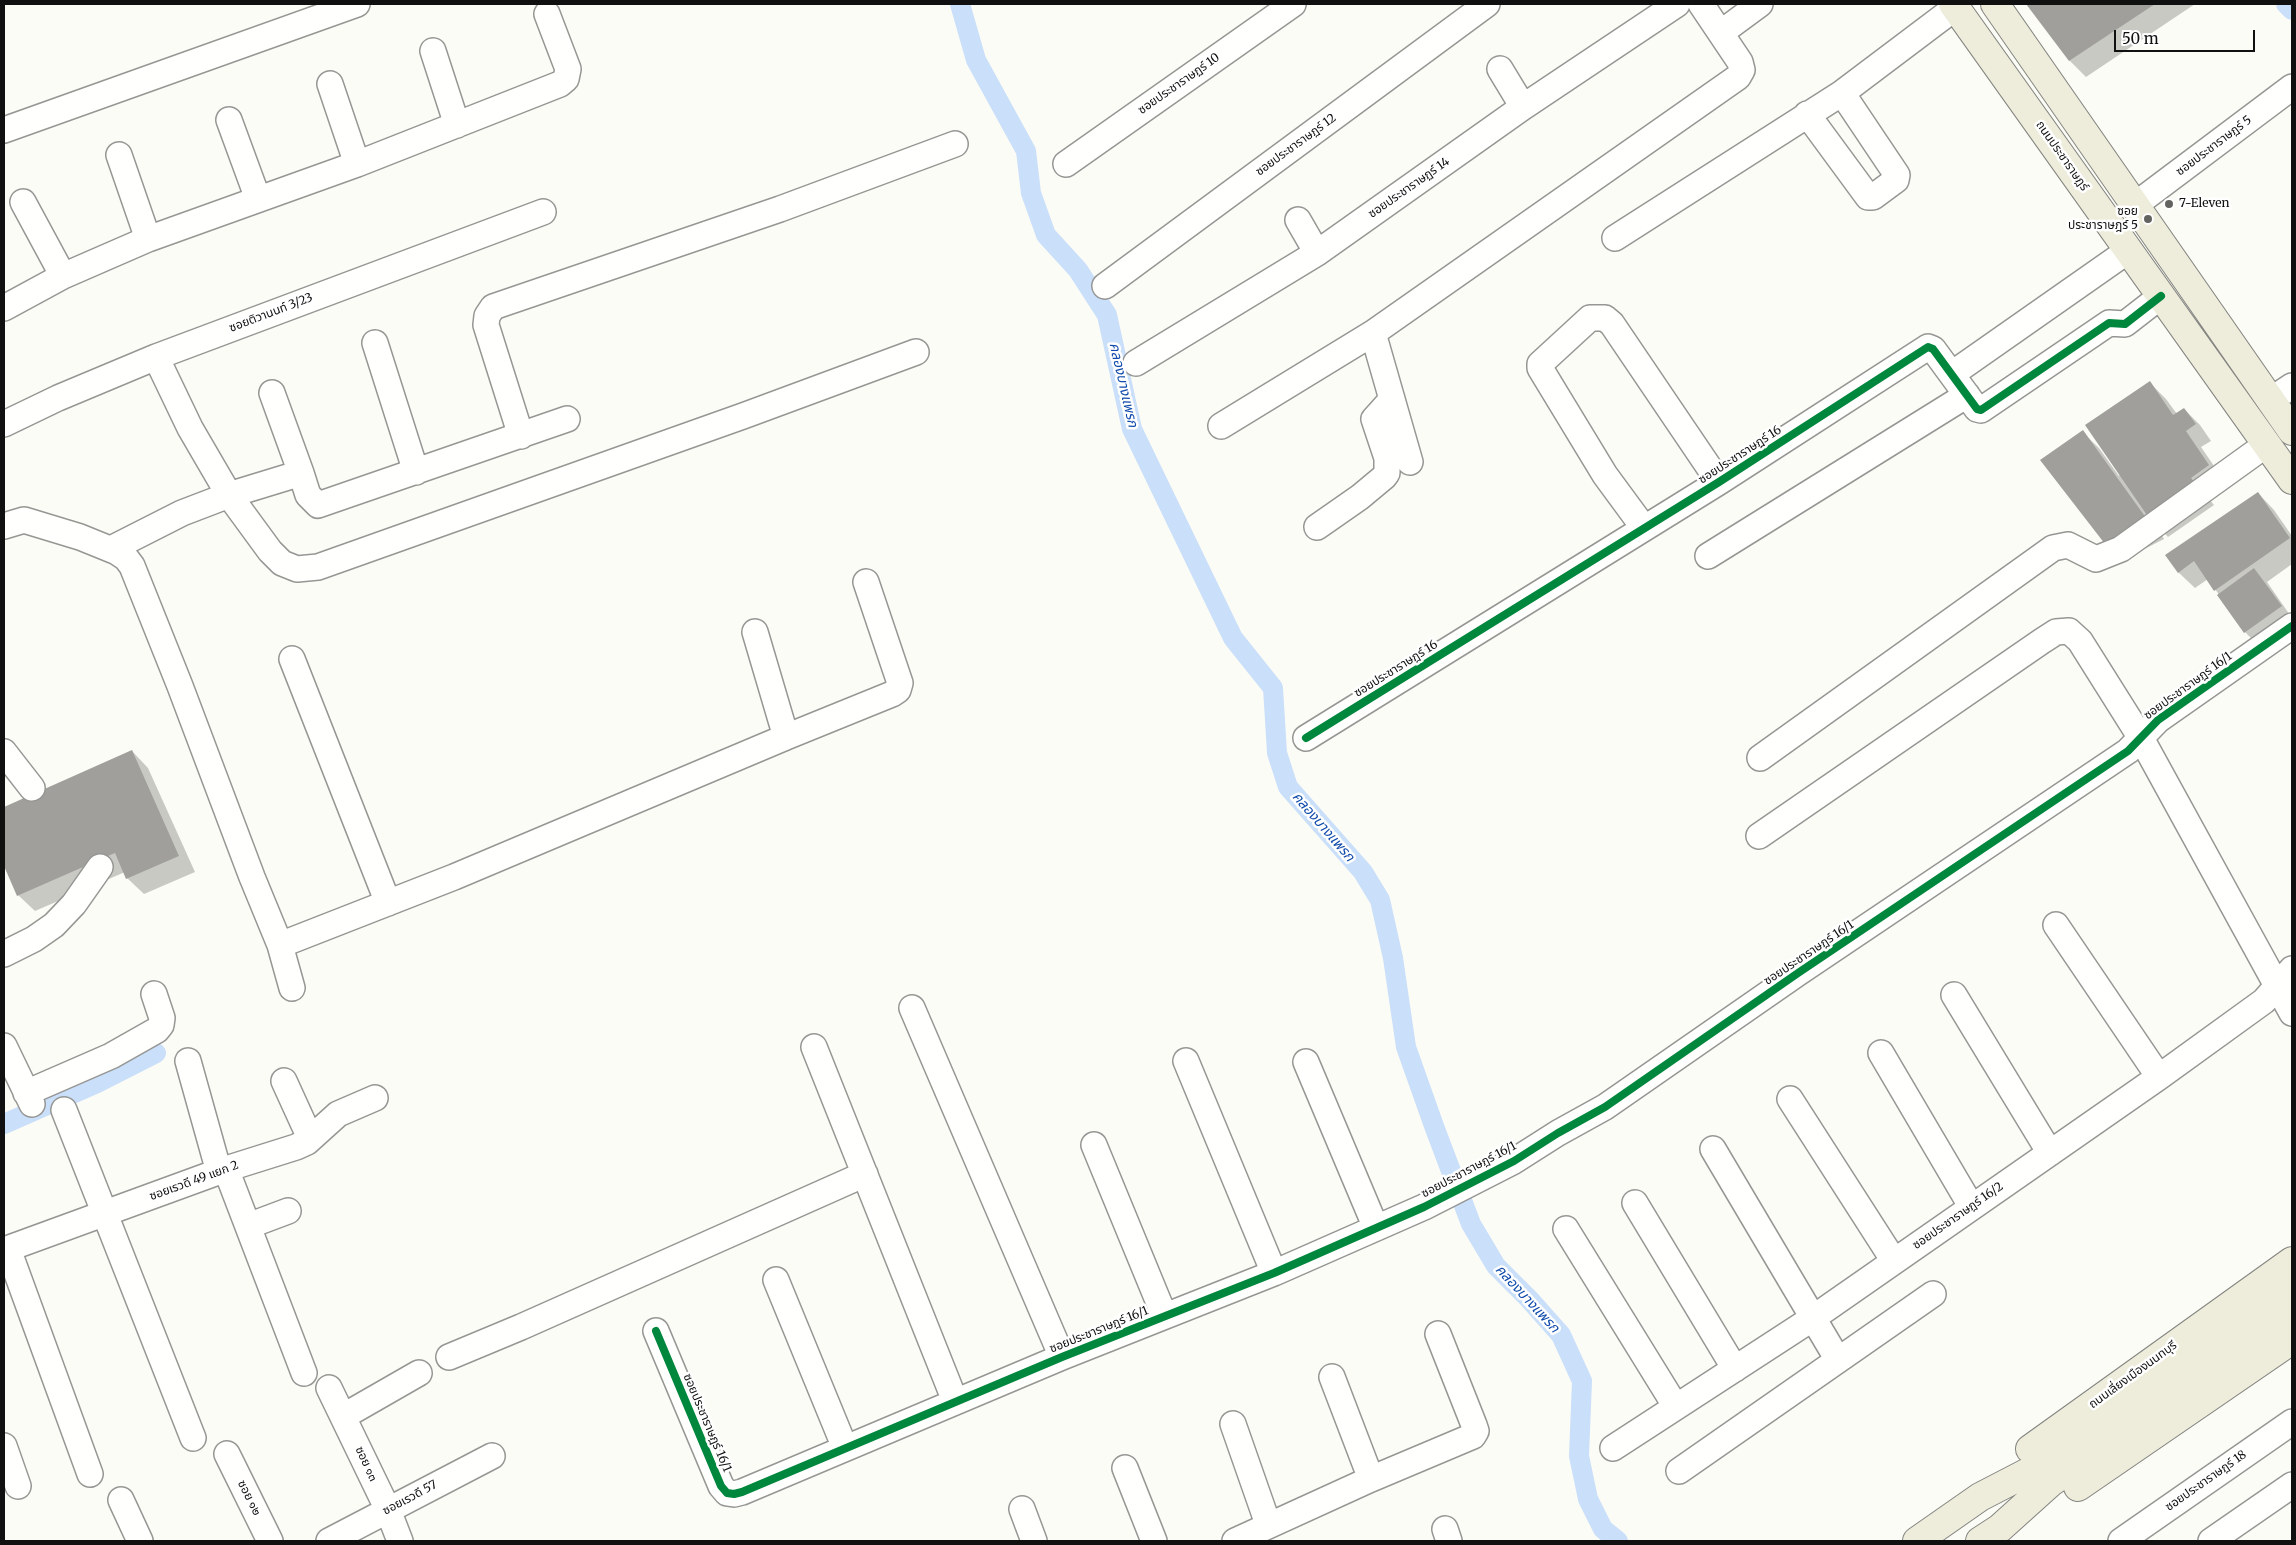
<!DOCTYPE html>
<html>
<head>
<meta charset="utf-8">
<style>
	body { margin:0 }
	#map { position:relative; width:2296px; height:1545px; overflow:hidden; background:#fcfcf6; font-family:Merriweather,serif }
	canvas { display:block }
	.frame { position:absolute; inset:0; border:5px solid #101010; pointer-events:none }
	.scale { position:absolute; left:2114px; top:30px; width:141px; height:22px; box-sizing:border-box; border:2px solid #101010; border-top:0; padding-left:6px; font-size:15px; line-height:18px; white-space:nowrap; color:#101010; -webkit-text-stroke:4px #fff; paint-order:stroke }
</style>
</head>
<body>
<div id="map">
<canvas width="2296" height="1545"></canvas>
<div class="frame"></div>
<div class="scale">50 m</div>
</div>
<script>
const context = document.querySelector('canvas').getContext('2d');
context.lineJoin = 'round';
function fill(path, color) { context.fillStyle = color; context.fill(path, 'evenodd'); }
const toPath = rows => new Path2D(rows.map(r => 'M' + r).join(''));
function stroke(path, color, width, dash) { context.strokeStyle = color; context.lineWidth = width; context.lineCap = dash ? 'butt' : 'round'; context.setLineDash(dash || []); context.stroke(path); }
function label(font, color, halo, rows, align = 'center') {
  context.font = font + ' Merriweather,"Noto Sans Thai",serif'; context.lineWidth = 5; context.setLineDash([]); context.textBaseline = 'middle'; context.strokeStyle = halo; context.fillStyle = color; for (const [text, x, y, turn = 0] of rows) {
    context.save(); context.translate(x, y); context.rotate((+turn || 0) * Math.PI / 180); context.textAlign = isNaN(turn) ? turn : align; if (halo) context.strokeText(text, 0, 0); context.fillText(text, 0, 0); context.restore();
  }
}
fill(toPath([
	[2027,4,2195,4,2086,77,2070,61],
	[2150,383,2166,399,2177,414,2184,409,2200,425,2211,441,2201,447,2225,482,2206,495,2214,505,2168,537,2155,523,2164,539,2123,560,2082,432,2099,448,2119,476,2120,474],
	[2258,493,2274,510,2292,536,2292,564,2267,582,2292,618,2257,644,2245,632,2208,579,2195,588,2178,572],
	[132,751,148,768,195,872,144,894,127,878,125,872,35,911,18,895,4,863,4,808]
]), '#0003');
stroke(toPath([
	[960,4,976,60,1026,151,1031,193,1046,235,1078,270,1107,315,1132,429,1233,638,1273,688,1277,753,1288,787,1363,872,1380,900,1393,958,1406,1047,1434,1126,1471,1224,1496,1266,1529,1299,1561,1335,1582,1381,1579,1456,1588,1499,1603,1529,1618,1541],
	[2286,4,2292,10],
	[4,1124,97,1083,156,1053]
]), '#cadff9', 20);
fill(toPath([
	[2026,4,2155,4,2069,61],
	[2150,381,2173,415,2184,408,2196,424,2186,431,2209,465,2191,478,2199,488,2151,521,2085,425],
	[2083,430,2149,522,2105,544,2040,460],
	[2258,492,2290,538,2214,591,2194,561,2178,573,2165,555],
	[2254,568,2282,606,2244,633,2217,595],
	[132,750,179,856,126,879,115,853,17,896,4,866,4,807]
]), '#a09f9b');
const minor = toPath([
	[1722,32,1760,4],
	[433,51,457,125],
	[1500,69,1523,107],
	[330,84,357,164],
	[1807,114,1868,197,1873,197,1896,180,1897,175,1842,93],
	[229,120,258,199],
	[4,130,357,4],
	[119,155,148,239],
	[1066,164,1293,4],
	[23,202,63,276],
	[2135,205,2292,87],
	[1298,220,1317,253],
	[1615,238,1842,93,1956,7],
	[1105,286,1487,4],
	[4,308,63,276,148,239,357,164,560,84,566,79,568,69,547,14],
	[1373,333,1410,462],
	[375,343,416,472],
	[156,357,190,428,229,495,270,551,282,563,297,569,318,567,743,416,916,352],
	[1136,363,1317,253,1523,107,1677,4],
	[1952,374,2129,250],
	[2271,400,2292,386],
	[4,424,58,398,156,357,543,212],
	[1221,426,1373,333,1738,77,1742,70,1740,62,1701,4],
	[521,436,486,325,487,316,493,307,780,209,955,144],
	[301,473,308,495,318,505,567,419],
	[4,526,24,520,80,537,117,552,126,558,132,566,180,686,252,877,280,945,292,988],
	[1317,527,1360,497,1384,477,1387,473,1387,458,1374,419,1392,399],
	[1644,528,1605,475,1540,368,1540,364,1590,318,1605,318,1612,324,1719,482],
	[111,549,182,513,229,495,301,473,272,393],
	[1708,556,1967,395],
	[292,659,388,903],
	[786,737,892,694,898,690,900,683,866,582],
	[1306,738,1719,482,1928,347,1933,349,1977,409,1981,410,2109,323,2125,324,2161,296],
	[4,752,32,788],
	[1760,758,2053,548,2068,545,2096,559,2121,549,2267,444],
	[1759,836,2042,641,2056,632,2069,631,2080,641,2141,738,2292,1013],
	[2056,925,2159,1077],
	[280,945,454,877,786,737,755,632],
	[4,954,34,939,54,925,74,904,100,867],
	[1954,995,2050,1153],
	[912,1008,1062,1357],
	[4,1046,32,1104],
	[814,1047,955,1401],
	[1881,1053,1971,1206],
	[188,1061,219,1172],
	[1186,1061,1274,1273],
	[1306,1062,1376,1228],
	[284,1081,310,1138],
	[26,1093,111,1056,157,1030,161,1025,162,1018,154,994],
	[1790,1099,1894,1261],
	[64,1110,193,1438],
	[1094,1145,1164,1315],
	[1713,1149,1838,1360],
	[226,1169,304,1373],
	[1635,1203,1735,1369],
	[248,1226,288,1211],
	[1566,1229,1676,1407],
	[8,1249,90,1474],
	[4,1250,226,1169,296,1147,307,1142,338,1114,375,1098],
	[776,1280,845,1448],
	[656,1331,721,1486,727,1493,734,1494,742,1492,1062,1357,1274,1273,1424,1207,1514,1161,1558,1133,1605,1107,1798,973,2128,751,2158,720,2292,626],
	[449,1357,521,1327,865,1174],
	[1332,1377,1371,1479],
	[329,1388,388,1510,400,1541],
	[344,1416,419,1373],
	[1233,1424,1268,1524],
	[4,1446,18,1486],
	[1613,1448,1813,1318,2159,1077,2264,1001,2292,969],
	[227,1454,270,1541],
	[1125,1468,1154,1541],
	[1679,1471,1933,1294],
	[121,1500,140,1541],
	[1022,1509,1034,1541],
	[1445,1529,1449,1541],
	[329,1541,492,1456],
	[1235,1541,1371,1479,1473,1436,1476,1431,1474,1425,1438,1334],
	[2121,1541,2292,1422],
	[2211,1541,2292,1485]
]);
const major = toPath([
	[1953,4,2292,480],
	[1995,4,2292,431],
	[2030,1449,2292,1261],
	[2078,1487,2292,1340],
	[1917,1541,1980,1497,2034,1469,2292,1288],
	[1980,1541,2000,1528,2050,1483,2292,1315]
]);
stroke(minor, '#969694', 28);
stroke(major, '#848481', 30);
stroke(minor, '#fffffe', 25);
stroke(major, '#eeecda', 28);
stroke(toPath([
	[1306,738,1719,482,1928,347,1933,349,1977,409,1981,410,2109,323,2125,324,2161,296],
	[656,1331,721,1486,727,1493,734,1494,742,1492,1062,1357,1274,1273,1424,1207,1514,1161,1558,1133,1605,1107,1798,973,2128,751,2158,720,2292,626]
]), '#00873e', 8);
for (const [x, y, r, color] of [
	[2169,204,5,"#636360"],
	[2148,219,5,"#636360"]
]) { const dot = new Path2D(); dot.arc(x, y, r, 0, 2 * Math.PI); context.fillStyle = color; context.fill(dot); stroke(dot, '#fff', 2); }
label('12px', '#101010', '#fff', [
	["ซอยประชาราษฏร์ 10",1179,84,-35],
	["ซอยประชาราษฏร์ 12",1296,145,-36],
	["ซอยประชาราษฏร์ 5",2214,146,-37],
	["ถนนประชาราษฎร์",2062,156,55],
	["ซอยประชาราษฏร์ 14",1409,188,-35],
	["ซอยติวานนท์ 3/23",271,313,-21],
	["ซอยประชาราษฎร์ 16",1740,455,-33],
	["ซอยประชาราษฎร์ 16",1396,669,-32],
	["ซอยประชาราษฎร์ 16/1",2188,686,-36],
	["ซอยประชาราษฎร์ 16/1",1809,953,-34],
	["ซอยประชาราษฎร์ 16/1",1469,1170,-28],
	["ซอยเรวดี 49 แยก 2",194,1181,-20],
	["ซอยประชาราษฎร์ 16/2",1958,1216,-35],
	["ซอยประชาราษฎร์ 16/1",1099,1330,-22],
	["ถนนเลี่ยงเมืองนนทบุรี",2133,1375,-36],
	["ซอยประชาราษฎร์ 16/1",707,1423,67],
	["ซอย ๑๓",366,1464,65],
	["ซอยประชาราษฎร์ 18",2206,1481,-35],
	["ซอย ๑๒",249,1498,63],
	["ซอยเรวดี 57",410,1498,-28]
]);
label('12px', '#101010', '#fff', [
	["7-Eleven",2179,204],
	["ซอย",2138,212,"right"],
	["ประชาราษฎร์ 5",2138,226,"right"]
], 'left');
label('italic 14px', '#104bab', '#fff', [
	["คลองบางแพรก",1123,385,77],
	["คลองบางแพรก",1323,827,49],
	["คลองบางแพรก",1527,1299,47]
]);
</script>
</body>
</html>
